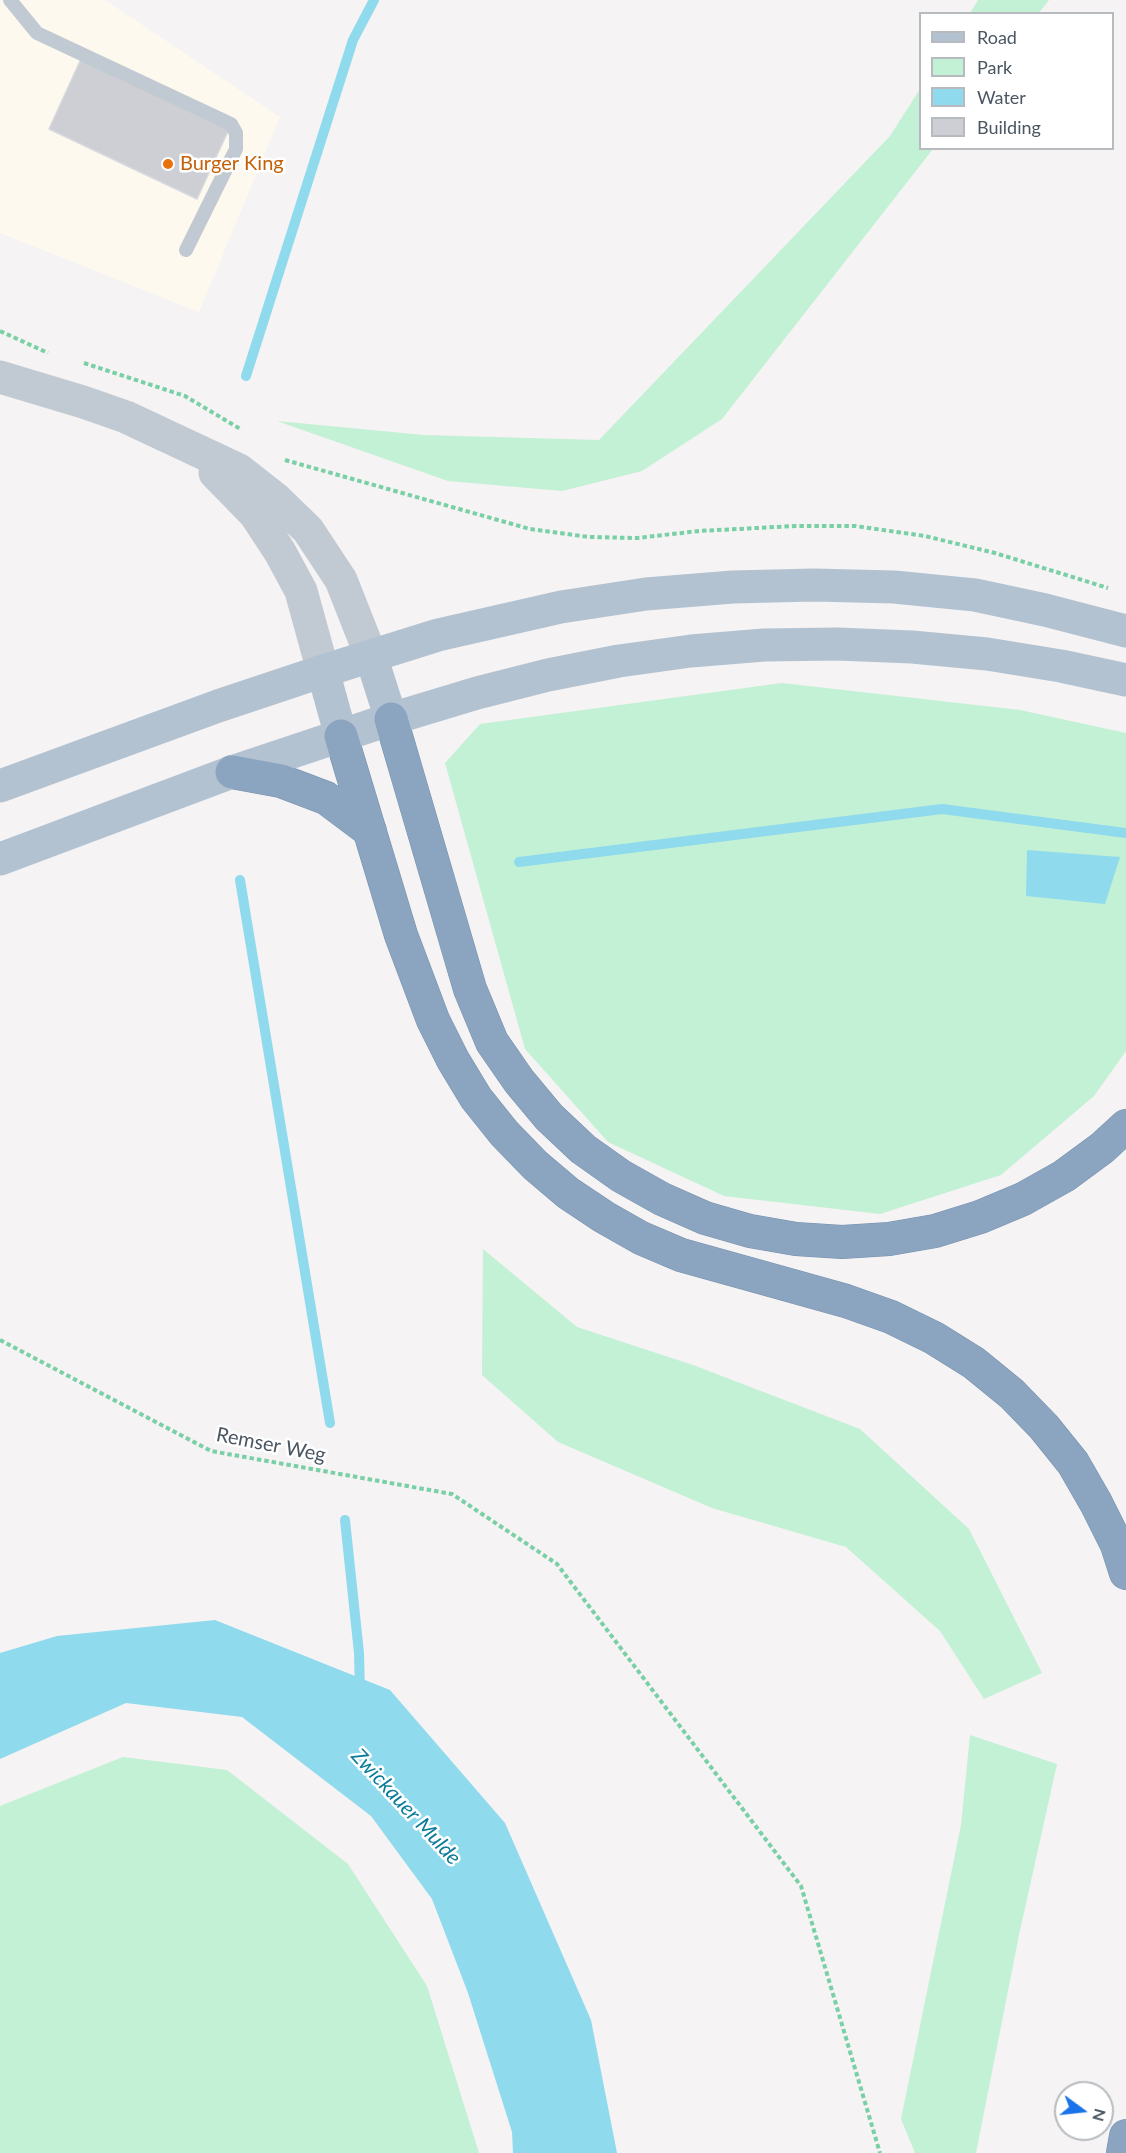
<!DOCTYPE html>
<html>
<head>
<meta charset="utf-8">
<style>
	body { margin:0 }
	#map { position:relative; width:1126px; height:2153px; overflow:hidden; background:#f5f3f3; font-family:Lato,sans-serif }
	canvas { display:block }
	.legend { position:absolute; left:919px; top:12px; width:195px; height:138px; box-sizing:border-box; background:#fff; border:2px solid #b7bbc0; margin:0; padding:8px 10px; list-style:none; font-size:18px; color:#4a5661 }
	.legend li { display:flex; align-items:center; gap:12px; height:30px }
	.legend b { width:30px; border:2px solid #b7bbc0 }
	.north { position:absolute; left:1054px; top:2081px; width:60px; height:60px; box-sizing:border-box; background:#fff; border:2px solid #b7bbc0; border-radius:50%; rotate:105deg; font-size:16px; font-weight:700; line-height:24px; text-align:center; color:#4a5661 }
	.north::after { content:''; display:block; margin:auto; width:21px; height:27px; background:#1a73e8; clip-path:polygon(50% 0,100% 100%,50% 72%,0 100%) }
</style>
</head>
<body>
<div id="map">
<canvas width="1126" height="2153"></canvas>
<ul class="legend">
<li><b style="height:8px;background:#b3c2d1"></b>Road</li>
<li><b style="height:16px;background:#c3f1d5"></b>Park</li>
<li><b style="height:16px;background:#90daee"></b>Water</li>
<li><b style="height:16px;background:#cdcfd5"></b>Building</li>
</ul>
<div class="north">N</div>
</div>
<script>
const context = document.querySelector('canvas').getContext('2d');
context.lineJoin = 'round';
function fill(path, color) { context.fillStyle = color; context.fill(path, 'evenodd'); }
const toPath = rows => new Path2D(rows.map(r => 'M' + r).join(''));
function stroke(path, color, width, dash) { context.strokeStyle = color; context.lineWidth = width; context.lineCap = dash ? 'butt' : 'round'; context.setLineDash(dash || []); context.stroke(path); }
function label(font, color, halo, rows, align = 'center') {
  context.font = font + ' Lato,sans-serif'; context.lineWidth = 5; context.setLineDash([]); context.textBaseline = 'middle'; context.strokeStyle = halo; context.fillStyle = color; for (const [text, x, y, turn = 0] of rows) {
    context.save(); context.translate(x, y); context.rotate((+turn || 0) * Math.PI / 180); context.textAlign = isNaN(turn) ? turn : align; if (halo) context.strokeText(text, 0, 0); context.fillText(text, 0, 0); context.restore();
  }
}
fill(toPath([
	[0,0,105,0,280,117,199,312,0,233]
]), '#fdf9ef');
fill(toPath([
	[978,0,1049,0,1039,13,970,13],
	[920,89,920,148,933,149,722,419,642,471,562,491,448,481,277,421,424,435,599,440,890,136],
	[782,683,1020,710,1126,733,1126,1051,1094,1096,1001,1175,880,1214,724,1196,608,1142,525,1049,445,763,480,724],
	[483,1249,577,1327,693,1365,860,1429,969,1529,1042,1673,984,1699,940,1631,846,1547,712,1508,558,1442,482,1375],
	[970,1735,1057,1764,1019,1935,976,2153,915,2153,901,2119,961,1825],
	[123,1757,227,1770,348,1864,427,1986,479,2153,0,2153,0,1806]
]), '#c3f1d5');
fill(toPath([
	[1027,850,1120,857,1105,904,1026,896],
	[215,1620,390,1690,505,1823,591,2020,617,2153,513,2153,512,2132,468,1993,432,1899,371,1816,242,1717,126,1703,0,1759,0,1653,57,1636]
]), '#90daee');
stroke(toPath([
	[246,376,353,40,374,0],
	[519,862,942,809,1126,833],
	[240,880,330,1423],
	[345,1520,359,1653,360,1692]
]), '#90daee', 10);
const building = toPath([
	[81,59,229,129,197,199,49,129,81,59]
]);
fill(building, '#cdcfd5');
stroke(building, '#d7d9de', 1.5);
const motorway = toPath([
	[391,719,470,989,492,1042,519,1081,549,1117,583,1149,621,1176,662,1199,705,1218,750,1231,796,1239,842,1242,889,1239,935,1231,980,1217,1023,1199,1064,1176,1102,1148,1126,1126],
	[341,736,401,935,433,1020,453,1060,476,1098,504,1133,535,1165,568,1193,604,1217,641,1238,681,1255,846,1301,891,1317,934,1338,974,1363,1012,1394,1044,1427,1073,1463,1096,1503,1117,1545,1126,1573],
	[232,772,281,781,326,798,370,831],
	[1123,2153,1126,2136]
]);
stroke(motorway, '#7690ad', 34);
stroke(toPath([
	[0,331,48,353],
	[84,363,185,396,242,430],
	[285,460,530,529,589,537,637,538,699,531,795,526,855,526,925,536,995,553,1108,588],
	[0,1340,211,1451,452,1494,557,1564,801,1886,880,2153]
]), '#7ad0a6', 4, [4.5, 3]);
stroke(toPath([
	[10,0,37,33,231,124,236,133,236,149,186,250]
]), '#c1cad2', 14);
stroke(toPath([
	[0,377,83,402,126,417,239,470,276,499,308,530,341,580,371,656],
	[215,473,255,514,280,552,301,591,323,671]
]), '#c1cad2', 33);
stroke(toPath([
	[371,656,391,719],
	[323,671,341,736],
	[0,786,218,706,323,671,438,635,561,607,646,594,733,587,814,585,894,587,975,595,1045,610,1126,631],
	[0,859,232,772,391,719,477,693,548,675,619,661,691,651,764,645,837,644,912,647,987,654,1061,666,1126,680]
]), '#b3c2d1', 33);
stroke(motorway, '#8ba5c1', 33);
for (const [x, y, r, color] of [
	[168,164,6,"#e8710a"]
]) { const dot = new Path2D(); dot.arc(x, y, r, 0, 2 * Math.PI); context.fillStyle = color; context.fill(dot); stroke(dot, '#fff', 2); }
label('20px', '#c56008', '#fff', [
	["Burger King",180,164]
], 'left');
label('20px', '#4a5661', '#fff', [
	["Remser Weg",271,1445,11]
]);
label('italic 21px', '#0c7c9b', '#fff', [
	["Zwickauer Mulde",406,1807,47]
]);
</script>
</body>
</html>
